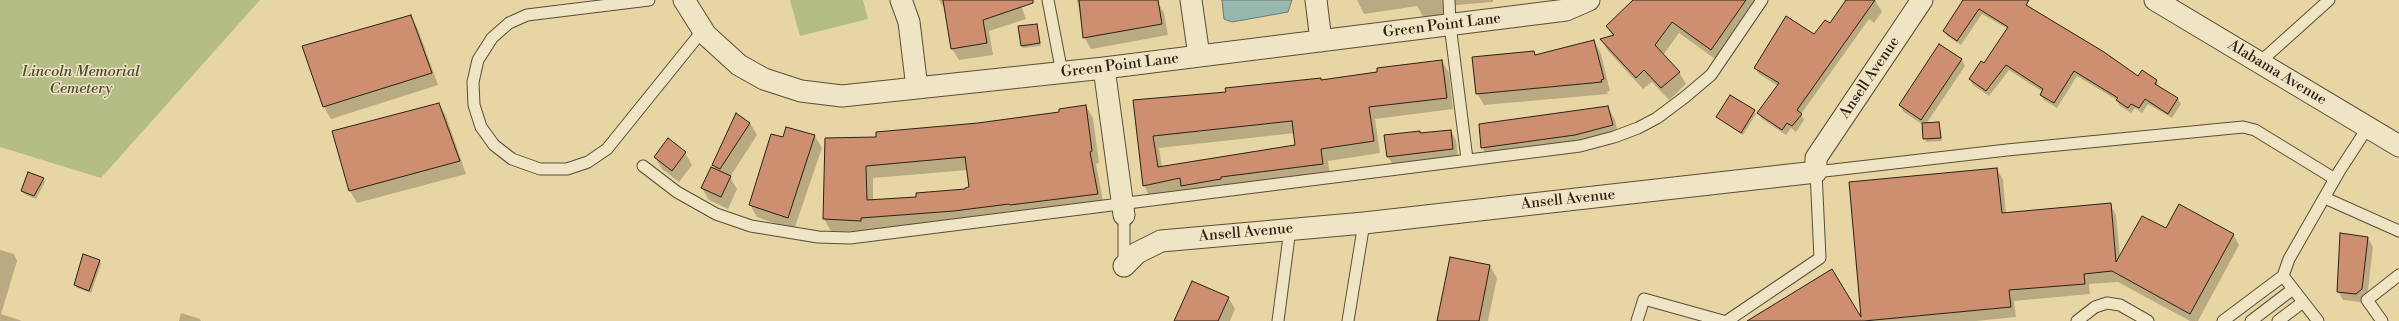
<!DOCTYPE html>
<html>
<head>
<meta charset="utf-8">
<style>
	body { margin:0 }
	canvas { display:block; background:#e7d5a3 }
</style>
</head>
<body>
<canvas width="2399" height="321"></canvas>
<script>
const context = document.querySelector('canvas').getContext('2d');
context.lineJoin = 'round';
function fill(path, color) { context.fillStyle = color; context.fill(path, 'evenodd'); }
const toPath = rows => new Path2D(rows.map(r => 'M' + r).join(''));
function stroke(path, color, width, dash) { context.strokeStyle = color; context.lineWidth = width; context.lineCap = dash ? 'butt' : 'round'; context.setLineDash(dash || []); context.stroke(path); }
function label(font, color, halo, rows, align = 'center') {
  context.font = font + ' "Libre Bodoni",serif'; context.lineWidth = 3; context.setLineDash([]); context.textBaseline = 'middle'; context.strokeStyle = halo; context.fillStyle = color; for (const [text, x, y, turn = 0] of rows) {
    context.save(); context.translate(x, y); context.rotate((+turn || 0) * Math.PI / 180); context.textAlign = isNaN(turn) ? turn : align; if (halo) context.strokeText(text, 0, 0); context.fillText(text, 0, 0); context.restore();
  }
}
fill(toPath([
	[0,0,260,0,101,178,0,147],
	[790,0,863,0,868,19,800,36]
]), '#b5bd86');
const water = toPath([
	[1222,0,1292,0,1288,12,1232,22,1224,19,1222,0]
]);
fill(water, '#98b7ae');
stroke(water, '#6c7b72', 1);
fill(toPath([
	[939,0,1019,0,1026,19,989,31,993,55,959,60,952,49,946,11],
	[1077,0,1157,1,1164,13,1168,35,1091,49,1084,37],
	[1357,0,1493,0,1493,2,1456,5,1447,7,1448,13,1424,18,1417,6,1364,14],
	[1635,0,1760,0,1718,61,1679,33,1663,55,1679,72,1686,84,1669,100,1652,82,1643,89,1608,51,1601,39,1613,37,1607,26],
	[1844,0,1875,0,1882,12,1874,23,1869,19,1801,114,1804,120,1796,132,1791,128,1786,135,1762,119,1758,113,1778,86,1759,74,1755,68,1830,25,1846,2],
	[1965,0,2016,0,2138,77,2157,81,2159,87,2178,99,2181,104,2172,118,2148,104,2142,113,2135,108,2131,113,2120,106,2117,100,2077,76,2057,108,2044,100,2041,95,2043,92,2009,70,1989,96,1973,85,1970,79,1984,64,2008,29,1982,14,1961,45,1947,36,1944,31],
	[411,17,418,29,438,85,331,119,324,107,303,46],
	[1037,25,1041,46,1023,48,1022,45],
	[1594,41,1601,54,1610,91,1607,92,1608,94,1484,105,1477,93,1534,52,1536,56],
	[1940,45,1962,60,1965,66,1926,124,1939,123,1942,141,1926,142,1923,125,1904,112,1900,106],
	[1442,61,1449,73,1453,109,1375,119,1380,153,1328,161,1330,176,1150,197,1144,185,1134,100,1227,93,1321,81],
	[1295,133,1296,145,1162,167,1159,148],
	[439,104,446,116,466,174,357,203,350,191,333,132],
	[1086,106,1093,118,1099,163,1096,164,1104,206,868,232,831,231,824,219,826,139,878,138,1061,112],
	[968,170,970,188,966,190,917,198,873,200,873,178],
	[1608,107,1615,120,1619,137,1489,160,1482,147],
	[1754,111,1756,114,1743,135,1718,117],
	[750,123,757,135,730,177,737,189,728,209,709,200,702,188,716,170,713,165],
	[1451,131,1456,140,1458,158,1394,166,1388,157,1420,132,1421,134],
	[815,136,822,148,794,230,757,217,750,205,784,138],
	[685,153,692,165,679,182,662,169,655,157],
	[1997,169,2003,180,2006,214,2110,204,2116,215,2120,257,2166,230,2233,234,2239,245,2198,321,2190,321,2118,282,2089,284,2090,294,2014,301,2016,317,1976,321,1863,321],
	[43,179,45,182,36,199,24,194,22,190],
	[2368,238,2373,247,2367,298,2361,302,2343,300,2338,291],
	[0,250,14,254,17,261,1,314,22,321,0,321],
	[84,256,100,261,101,264,91,293,77,288,75,285],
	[1490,266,1497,278,1488,321,1438,321],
	[1228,297,1235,309,1230,321,1175,321],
	[181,313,200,319,201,321,179,321]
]), '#0003');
const building = toPath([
	[943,0,1033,0,1033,3,983,20,987,43,951,49,943,0],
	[1079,0,1158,0,1162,24,1083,38,1079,0],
	[1633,0,1746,0,1711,50,1672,22,1655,45,1680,72,1661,88,1644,70,1636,78,1600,39,1614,35,1606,26,1633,0],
	[1846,0,1875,0,1797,110,1802,114,1792,126,1787,123,1782,130,1757,113,1779,83,1754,68,1786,16,1814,34,1825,20,1830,23,1846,0],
	[1963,0,2029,0,2026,5,2104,52,2138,76,2142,70,2157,80,2155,84,2178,98,2168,114,2145,99,2139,108,2131,104,2128,108,2116,100,2118,98,2074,71,2054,103,2040,95,2043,89,2006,65,1986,91,1969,79,1981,61,1984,63,2008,27,1979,9,1957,41,1943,31,1963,0],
	[411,15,432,73,323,107,302,46,411,15],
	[1037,24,1040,43,1021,46,1018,26,1037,24],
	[1594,40,1604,79,1601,80,1602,82,1476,94,1472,57,1534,51,1535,55,1594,40],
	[1939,44,1962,59,1921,120,1899,105,1939,44],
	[1442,60,1447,98,1369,107,1374,141,1321,149,1323,164,1221,177,1221,179,1181,186,1180,178,1143,186,1133,100,1226,92,1225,88,1321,78,1321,80,1377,72,1377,68,1442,60],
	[1292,121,1295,145,1158,167,1153,136,1292,121],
	[1730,95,1755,110,1741,133,1716,117,1730,95],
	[439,103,460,161,349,191,332,131,439,103],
	[1086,105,1092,151,1090,152,1098,194,1010,205,1009,204,954,211,861,218,861,221,823,219,825,138,876,137,876,132,978,123,1059,112,1059,109,1086,105],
	[965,157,969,187,965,188,965,189,916,193,916,197,867,200,866,166,965,157],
	[1608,106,1613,125,1575,135,1481,148,1479,124,1608,106],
	[736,113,750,123,720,169,712,165,736,113],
	[1939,122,1941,138,1923,139,1922,123,1939,122],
	[786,127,815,135,788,218,749,205,771,134,783,137,786,127],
	[1451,130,1453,149,1387,157,1384,135,1420,131,1420,133,1451,130],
	[668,138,686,152,672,171,654,157,668,138],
	[711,167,731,176,721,197,701,188,711,167],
	[1997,168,2002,213,2111,203,2116,262,2142,216,2166,228,2179,204,2234,234,2190,314,2112,271,2084,274,2085,284,2009,290,2011,307,1864,321,1747,321,1832,269,1861,317,1849,182,1997,168],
	[28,172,44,178,34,196,21,191,28,172],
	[2340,233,2368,237,2362,289,2356,294,2337,292,2340,233],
	[83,254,100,260,89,291,74,285,83,254],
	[1450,257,1490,265,1479,321,1437,321,1450,257],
	[1192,281,1229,297,1218,321,1174,321,1192,281]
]);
fill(building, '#cd8f6f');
stroke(building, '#2a2118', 1);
const lane = toPath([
	[649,0,527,15,509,23,492,38,478,60,473,82,474,105,481,127,494,145,512,159,540,169,567,169,588,162,607,149,703,30],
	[1048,0,1062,73],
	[1449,0,1450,25,1467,159],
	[2260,62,2329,0],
	[643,166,677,192,716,214,751,226,818,237,850,238,1580,146,1614,137,1638,128,1657,118,1685,97,1711,75,1762,0],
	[2325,198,2399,231],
	[1124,265,1124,215],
	[1278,321,1290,229],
	[1348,321,1364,223],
	[1637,321,1644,299,1723,321],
	[1727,321,1820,258,1816,172,2007,150,2243,127,2255,130,2335,179],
	[2077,321,2095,307,2107,303,2120,305,2148,321],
	[2223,321,2283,276],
	[2251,321,2293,289],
	[2278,321,2303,302],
	[2318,321,2283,276,2289,259,2340,170,2368,127],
	[2382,321,2367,300,2399,275]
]);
const street = toPath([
	[684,0,706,35,739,65,764,79,801,91,842,96,1104,68,1566,10,1589,0],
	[901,0,909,22,917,88],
	[1191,0,1199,56],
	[1316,0,1321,41],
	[2155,0,2399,146],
	[1104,68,1124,215],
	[1124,266,1137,253,1161,241,1364,223,1816,172,1816,158,1922,0]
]);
stroke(lane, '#594e3b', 13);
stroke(street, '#594e3b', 23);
stroke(lane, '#efe4c3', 11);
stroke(street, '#efe4c3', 21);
label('15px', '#2a2118', '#efe4c3', [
	["Green Point Lane",1442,26,-7],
	["Green Point Lane",1120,66,-7],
	["Alabama Avenue",2277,73,31],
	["Ansell Avenue",1870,78,-56],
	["Ansell Avenue",1568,200,-6],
	["Ansell Avenue",1246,233,-5]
]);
label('italic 15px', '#4d4834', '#efe4c3', [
	["Lincoln Memorial",81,72],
	["Cemetery",81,89]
]);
</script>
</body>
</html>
